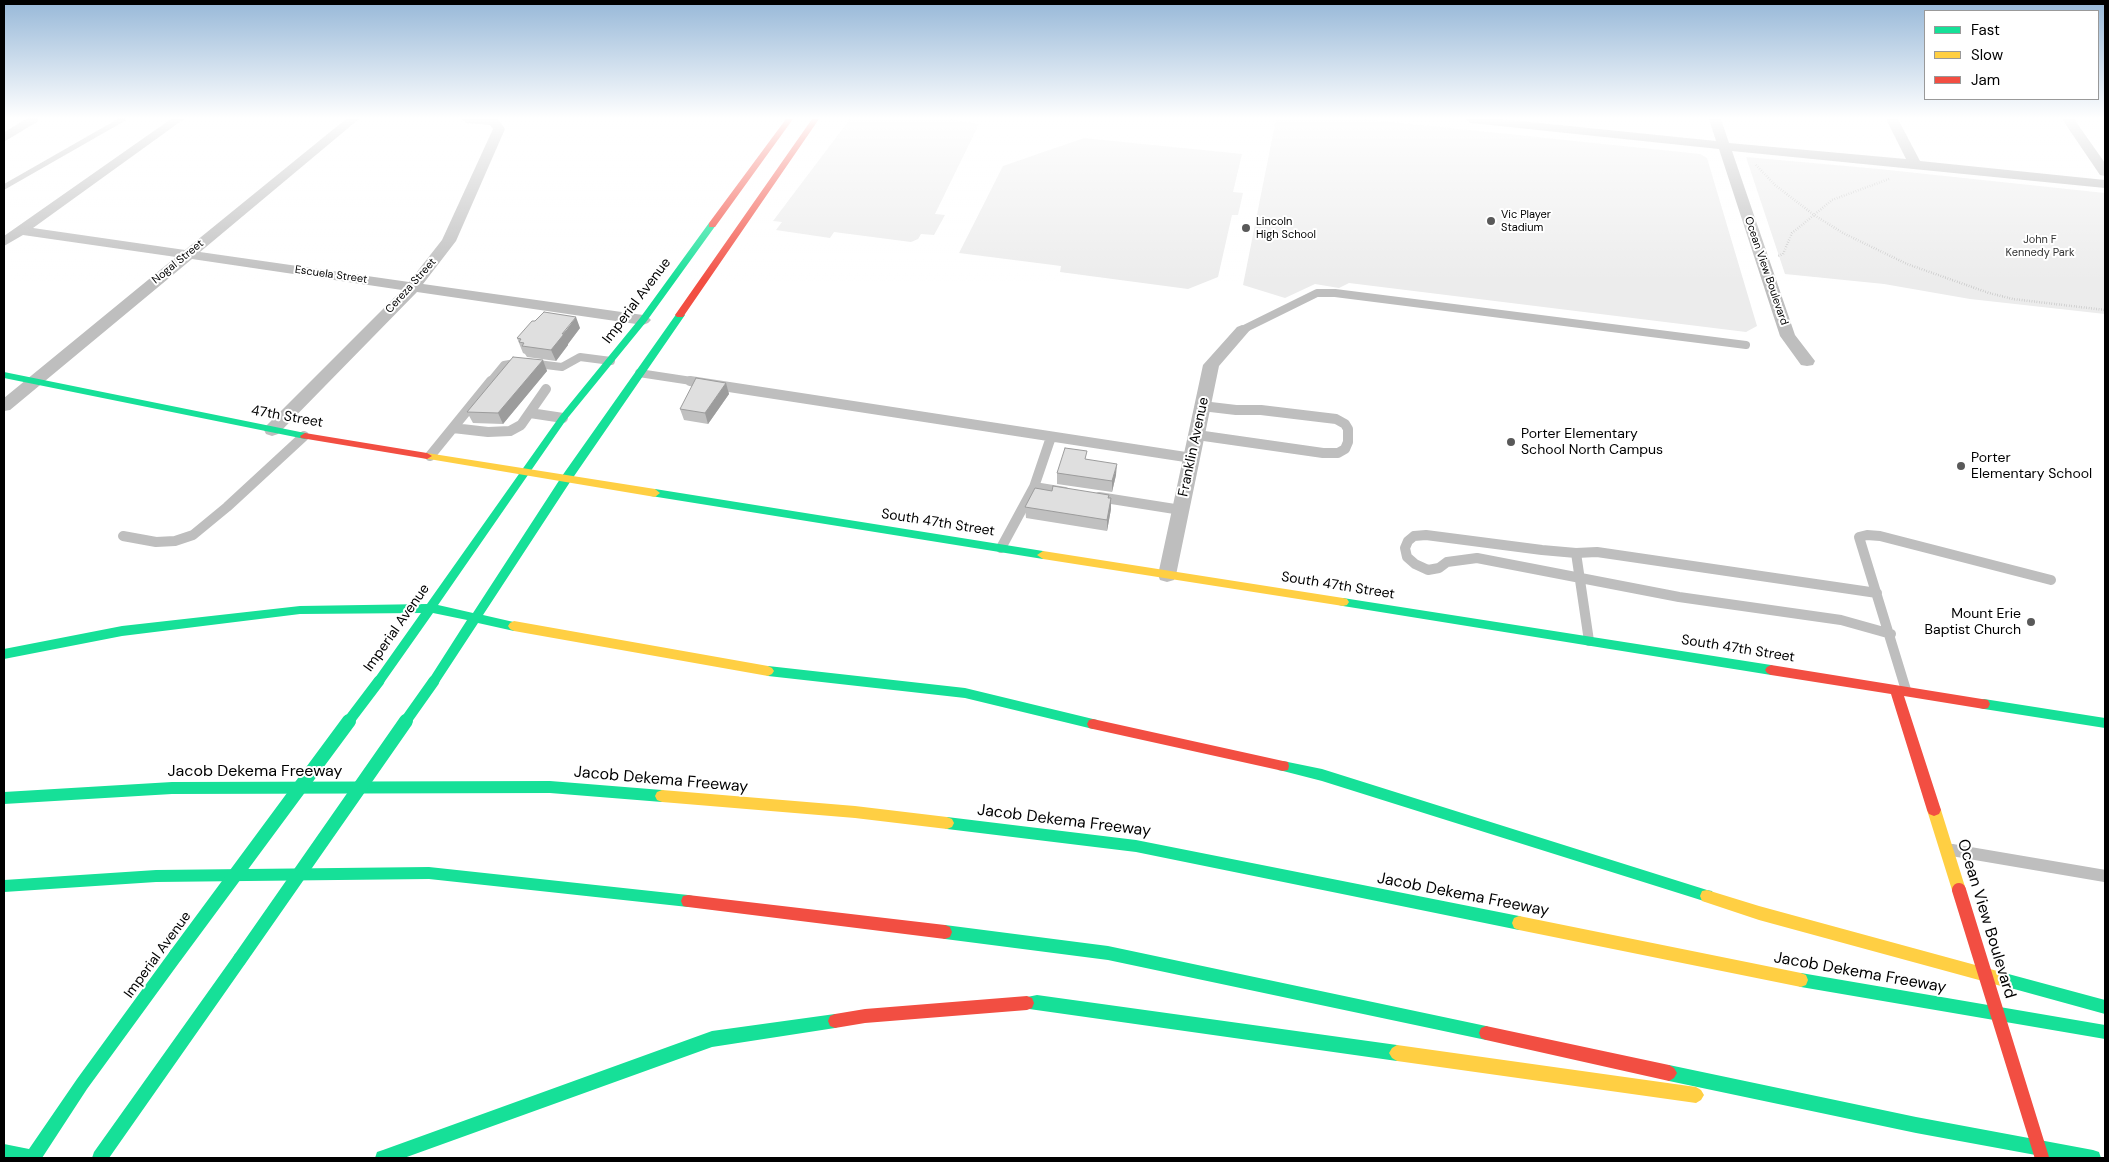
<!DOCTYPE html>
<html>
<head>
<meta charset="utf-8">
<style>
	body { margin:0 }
	#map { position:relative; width:2109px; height:1162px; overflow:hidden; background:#fff; font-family:"DM Sans",sans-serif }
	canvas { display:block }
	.frame { position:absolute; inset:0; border:5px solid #000; pointer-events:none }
	.legend { position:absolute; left:1924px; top:10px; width:175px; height:90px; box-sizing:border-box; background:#fff; border:1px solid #999; margin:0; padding:6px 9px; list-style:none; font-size:15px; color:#000 }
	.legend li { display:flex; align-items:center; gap:10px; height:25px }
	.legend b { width:25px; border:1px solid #999 }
</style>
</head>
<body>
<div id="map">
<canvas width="2109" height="1162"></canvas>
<div class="frame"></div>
<ul class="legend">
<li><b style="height:6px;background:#16e098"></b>Fast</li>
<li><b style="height:6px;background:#ffcf43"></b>Slow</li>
<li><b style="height:6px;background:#f24e42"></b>Jam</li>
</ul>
</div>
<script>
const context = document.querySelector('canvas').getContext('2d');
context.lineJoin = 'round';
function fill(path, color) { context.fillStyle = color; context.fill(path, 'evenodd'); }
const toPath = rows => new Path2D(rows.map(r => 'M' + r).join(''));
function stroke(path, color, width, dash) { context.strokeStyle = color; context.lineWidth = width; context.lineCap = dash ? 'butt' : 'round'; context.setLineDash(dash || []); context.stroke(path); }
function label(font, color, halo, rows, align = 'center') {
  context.font = font + ' "DM Sans",sans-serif'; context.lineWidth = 4; context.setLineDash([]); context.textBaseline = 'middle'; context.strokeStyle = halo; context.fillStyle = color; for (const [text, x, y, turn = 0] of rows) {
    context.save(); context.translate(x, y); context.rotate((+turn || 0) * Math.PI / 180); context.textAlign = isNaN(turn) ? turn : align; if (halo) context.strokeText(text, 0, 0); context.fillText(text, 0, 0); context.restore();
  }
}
fill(toPath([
	[850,119,948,119,979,124,935,214,945,215,934,235,921,234,918,239,911,242,834,232,830,238,776,230,782,222,773,221],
	[1276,119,1364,119,1700,154,1707,158,1757,326,1746,332,1349,283,1339,288,1315,284,1285,298,1243,285],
	[1084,138,1242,154,1233,192,1243,193,1238,215,1232,215,1218,277,1188,289,1060,272,1061,266,959,253,1003,166],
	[1746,157,1879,169,2105,193,2105,314,1970,299,1884,284,1785,274]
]), '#ececec');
stroke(toPath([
	[4,187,123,119]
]), '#bfbfbf', 5);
stroke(toPath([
	[1756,165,1775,185,1814,215,1792,233,1783,254,1778,256],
	[1889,179,1832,200,1814,215,1843,233,1907,264,1989,293,2013,299,2105,310]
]), '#b9b9b9', 2.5, [0.5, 2]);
stroke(toPath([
	[4,137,34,119],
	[1242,330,1317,293,1335,293,1746,345],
	[639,373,698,382],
	[490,382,504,365,521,362,562,367,580,357,611,361]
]), '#bebebe', 8);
stroke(toPath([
	[690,381,1192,458],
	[530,413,563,418],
	[453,428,488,432,510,431,521,425,546,389],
	[1197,435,1323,453,1338,453,1345,449,1348,442,1348,429,1345,424,1336,419,1261,410,1236,410,1202,406],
	[430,456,491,381],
	[1034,487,1051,437],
	[1099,497,1181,510],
	[123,536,156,542,175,541,193,535,227,507,304,436],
	[1001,548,1034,487,1065,492],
	[1576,553,1589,641],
	[1877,593,1597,552,1576,553,1542,550,1426,535,1414,536,1408,541,1405,548,1407,557,1415,564,1428,570,1439,568,1447,562,1477,558,1679,597,1841,620,1891,634],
	[1906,690,1859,537,1867,535,1880,536,2051,580]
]), '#bebebe', 10);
stroke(toPath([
	[1952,850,2105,876]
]), '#bebebe', 12);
fill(toPath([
	[171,119,184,119,33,228,185,250,346,119,359,119,200,252,409,282,442,240,493,129,490,125,467,123,461,119,498,119,505,129,456,241,423,284,643,315,648,317,651,320,648,323,643,325,417,292,278,434,272,436,266,434,264,430,266,426,402,290,192,259,10,410,4,411,4,398,176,257,23,235,4,246,4,236,171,119],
	[1465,119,1501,119,1716,141,1709,119,1721,119,1729,143,1906,159,1886,119,1898,119,1920,161,2105,180,2105,188,1732,151,1795,335,1815,361,1813,365,1807,366,1801,365,1780,336,1719,149,1471,123,1465,119],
	[2062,119,2074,119,2105,163,2105,176,2100,175,2062,119],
	[1242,325,1247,327,1250,330,1219,366,1176,575,1174,580,1167,582,1160,580,1158,575,1203,365,1237,327,1242,325]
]), '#bebebe');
fill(toPath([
	[709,223,712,223,716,225,646,322,566,420,438,605,473,613,562,476,677,313,683,313,685,315,570,482,483,615,518,623,520,626,518,629,514,631,478,623,438,684,434,686,430,684,428,681,467,620,433,613,383,684,379,686,375,684,373,681,375,678,421,613,300,614,122,636,4,659,4,649,122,626,300,606,427,604,560,416,640,318,709,223],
	[4,372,305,433,310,436,305,439,4,378,4,372],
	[655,489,1043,551,1049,555,1043,559,651,496,650,493,651,490,655,489],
	[1343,598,1771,665,1775,667,1777,670,1775,673,1771,675,1343,606,1339,605,1337,602,1339,599,1343,598],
	[768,666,965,688,1093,719,1097,720,1099,724,1097,728,1093,729,965,698,768,676,764,674,762,671,764,668,768,666],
	[1984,699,2105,718,2105,728,1984,709,1980,708,1978,704,1980,700,1984,699],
	[1283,761,1322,769,1707,890,1712,891,1714,896,1712,901,1707,902,1322,781,1283,771,1278,770,1277,766,1278,762,1283,761],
	[550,781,662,790,667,792,669,796,667,800,662,802,550,793,172,794,4,804,4,792,172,782,550,781],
	[947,817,1136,840,1519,916,1524,918,1526,923,1524,928,1519,930,1136,852,947,829,942,827,940,823,942,819,947,817],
	[429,867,688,895,693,896,695,901,693,906,688,907,429,879,156,882,4,892,4,880,156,870,429,867],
	[945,925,1108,946,1486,1026,1491,1028,1493,1033,1491,1038,1486,1040,1108,960,945,939,940,937,938,932,940,927,945,925],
	[176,948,181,950,183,955,181,960,87,1089,42,1158,4,1158,4,1144,29,1149,77,1079,171,950,176,948],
	[240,952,245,954,247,959,245,964,109,1158,92,1158,94,1152,235,954,240,952],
	[2001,972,2105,1000,2105,1014,1996,984,1994,979,1996,974,2001,972],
	[1801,973,2105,1025,2105,1039,1801,987,1796,985,1794,980,1796,975,1801,973],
	[1037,995,1397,1045,1402,1048,1405,1053,1402,1058,1397,1061,1022,1008,1020,1003,1022,998,1037,995],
	[835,1014,840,1016,842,1021,840,1026,835,1028,712,1047,404,1158,375,1158,377,1152,383,1150,712,1031,835,1014],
	[1669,1065,1916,1117,2093,1150,2099,1152,2101,1158,2052,1158,1916,1133,1669,1081,1664,1078,1661,1073,1664,1068,1669,1065]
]), '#16e098');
fill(toPath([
	[427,453,655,489,660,493,655,497,423,458,422,456,423,454,427,453],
	[1043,551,1343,598,1347,599,1349,602,1347,605,1343,606,1043,559,1037,555,1043,551],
	[514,621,768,666,772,668,774,671,772,674,768,676,514,631,510,629,508,626,510,623,514,621],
	[662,790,855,806,947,817,952,819,954,823,952,827,947,829,855,818,662,802,657,800,655,796,657,792,662,790],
	[1934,804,1939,806,1941,810,1966,890,1964,895,1959,896,1954,895,1952,890,1927,810,1929,806,1934,804],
	[1707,890,1759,906,2001,972,2006,974,2008,979,2006,984,2001,986,1759,920,1702,901,1700,896,1702,891,1707,890],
	[1519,916,1801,973,1806,975,1808,980,1806,985,1801,987,1519,930,1514,928,1512,923,1514,918,1519,916],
	[1397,1045,1696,1087,1701,1090,1704,1095,1701,1100,1696,1103,1397,1061,1392,1058,1389,1053,1392,1048,1397,1045]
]), '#ffcf43');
fill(toPath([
	[786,119,793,119,715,227,709,227,709,223,786,119],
	[812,119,819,119,683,317,677,317,675,315,812,119],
	[305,433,427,453,432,456,427,459,301,438,300,436,305,433],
	[1771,665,1988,700,1990,704,1988,708,1984,709,1904,696,1941,810,1939,814,1934,816,1929,814,1927,810,1891,694,1771,675,1767,673,1765,670,1767,667,1771,665],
	[1093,719,1283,761,1288,762,1289,766,1288,770,1283,771,1093,729,1089,728,1087,724,1089,720,1093,719],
	[688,895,945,925,950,927,952,932,950,937,945,939,688,907,683,906,681,901,683,896,688,895],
	[1027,996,1032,998,1034,1003,1032,1008,1027,1010,865,1023,835,1028,830,1026,828,1021,830,1016,835,1014,865,1009,1027,996],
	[1486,1026,1669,1065,1674,1068,1677,1073,1674,1078,1669,1081,1486,1040,1481,1038,1479,1033,1481,1028,1486,1026]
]), '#f24e42');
stroke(toPath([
	[348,722,379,681],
	[405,722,434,681]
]), '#16e098', 11);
stroke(toPath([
	[176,955,349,721],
	[240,959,406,721]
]), '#16e098', 14);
stroke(toPath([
	[1959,890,2042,1158]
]), '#f24e42', 14);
fill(toPath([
	[580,328,568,344,568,345,556,361,527,357,525,354,523,353,517,338],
	[543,360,547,371,503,424,473,423,467,412],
	[726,383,729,394,708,424,684,420,680,409],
	[1087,459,1116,475,1112,492,1057,484,1057,473],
	[1108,498,1111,498,1111,509,1107,531,1026,518,1025,507]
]), '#c0c0c0');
fill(toPath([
	[576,317,580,328,568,344,568,345,556,361,551,350],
	[543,360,547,371,503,424,498,413],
	[726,383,729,394,708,424,705,413],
	[1117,464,1116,475,1112,492,1112,481],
	[1111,498,1111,509,1107,531,1107,520]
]), '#9c9c9c');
const building = toPath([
	[544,312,576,317,562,334,564,334,551,350,522,346,524,343,519,342,521,339,517,338,532,321,535,321,544,312],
	[513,357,543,360,498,413,467,412,513,357],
	[696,378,726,383,705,413,680,409,696,378],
	[1065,448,1087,451,1085,459,1117,464,1112,481,1057,473,1065,448],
	[1053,486,1109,495,1108,498,1111,498,1107,520,1025,507,1035,488,1052,491,1053,486]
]);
fill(building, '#dfdfdf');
stroke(building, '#9c9c9c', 1);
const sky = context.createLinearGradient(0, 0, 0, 281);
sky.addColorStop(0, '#97b8d8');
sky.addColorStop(0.42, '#fff');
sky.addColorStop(1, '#ffffff00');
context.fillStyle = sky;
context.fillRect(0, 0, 2109, 281);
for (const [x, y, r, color] of [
	[1491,221,5,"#595959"],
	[1246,228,5,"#595959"],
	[1511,442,5,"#595959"],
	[1961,466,5,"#595959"],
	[2031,622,5,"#595959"]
]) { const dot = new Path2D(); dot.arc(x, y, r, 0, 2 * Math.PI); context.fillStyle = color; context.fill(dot); stroke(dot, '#fff', 2); }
label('11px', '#000', '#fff', [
	["Vic Player",1501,215],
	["Stadium",1501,228],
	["Lincoln",1256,222],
	["High School",1256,235]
], 'left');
label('11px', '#333', '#fff', [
	["John F",2040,240],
	["Kennedy Park",2040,253]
]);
label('11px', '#000', '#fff', [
	["Nogal Street",178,262,-39],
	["Ocean View Boulevard",1766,271,71],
	["Escuela Street",331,275,8],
	["Cereza Street",411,286,-48]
]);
label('14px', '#000', '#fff', [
	["Imperial Avenue",637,301,-53],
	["47th Street",287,417,10],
	["Franklin Avenue",1194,447,-78],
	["South 47th Street",938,523,9],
	["South 47th Street",1338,586,9],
	["Imperial Avenue",397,628,-55],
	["South 47th Street",1738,649,9],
	["Imperial Avenue",158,955,-54]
]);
label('14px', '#000', '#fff', [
	["Porter Elementary",1521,434],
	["School North Campus",1521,450],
	["Porter",1971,458],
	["Elementary School",1971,474],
	["Mount Erie",2021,614,"right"],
	["Baptist Church",2021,630,"right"]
], 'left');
label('16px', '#000', '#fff', [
	["Jacob Dekema Freeway",255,772],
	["Jacob Dekema Freeway",661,780,5],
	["Jacob Dekema Freeway",1064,821,7],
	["Jacob Dekema Freeway",1463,895,11],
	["Ocean View Boulevard",1986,919,73],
	["Jacob Dekema Freeway",1860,973,10]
]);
</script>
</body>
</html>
